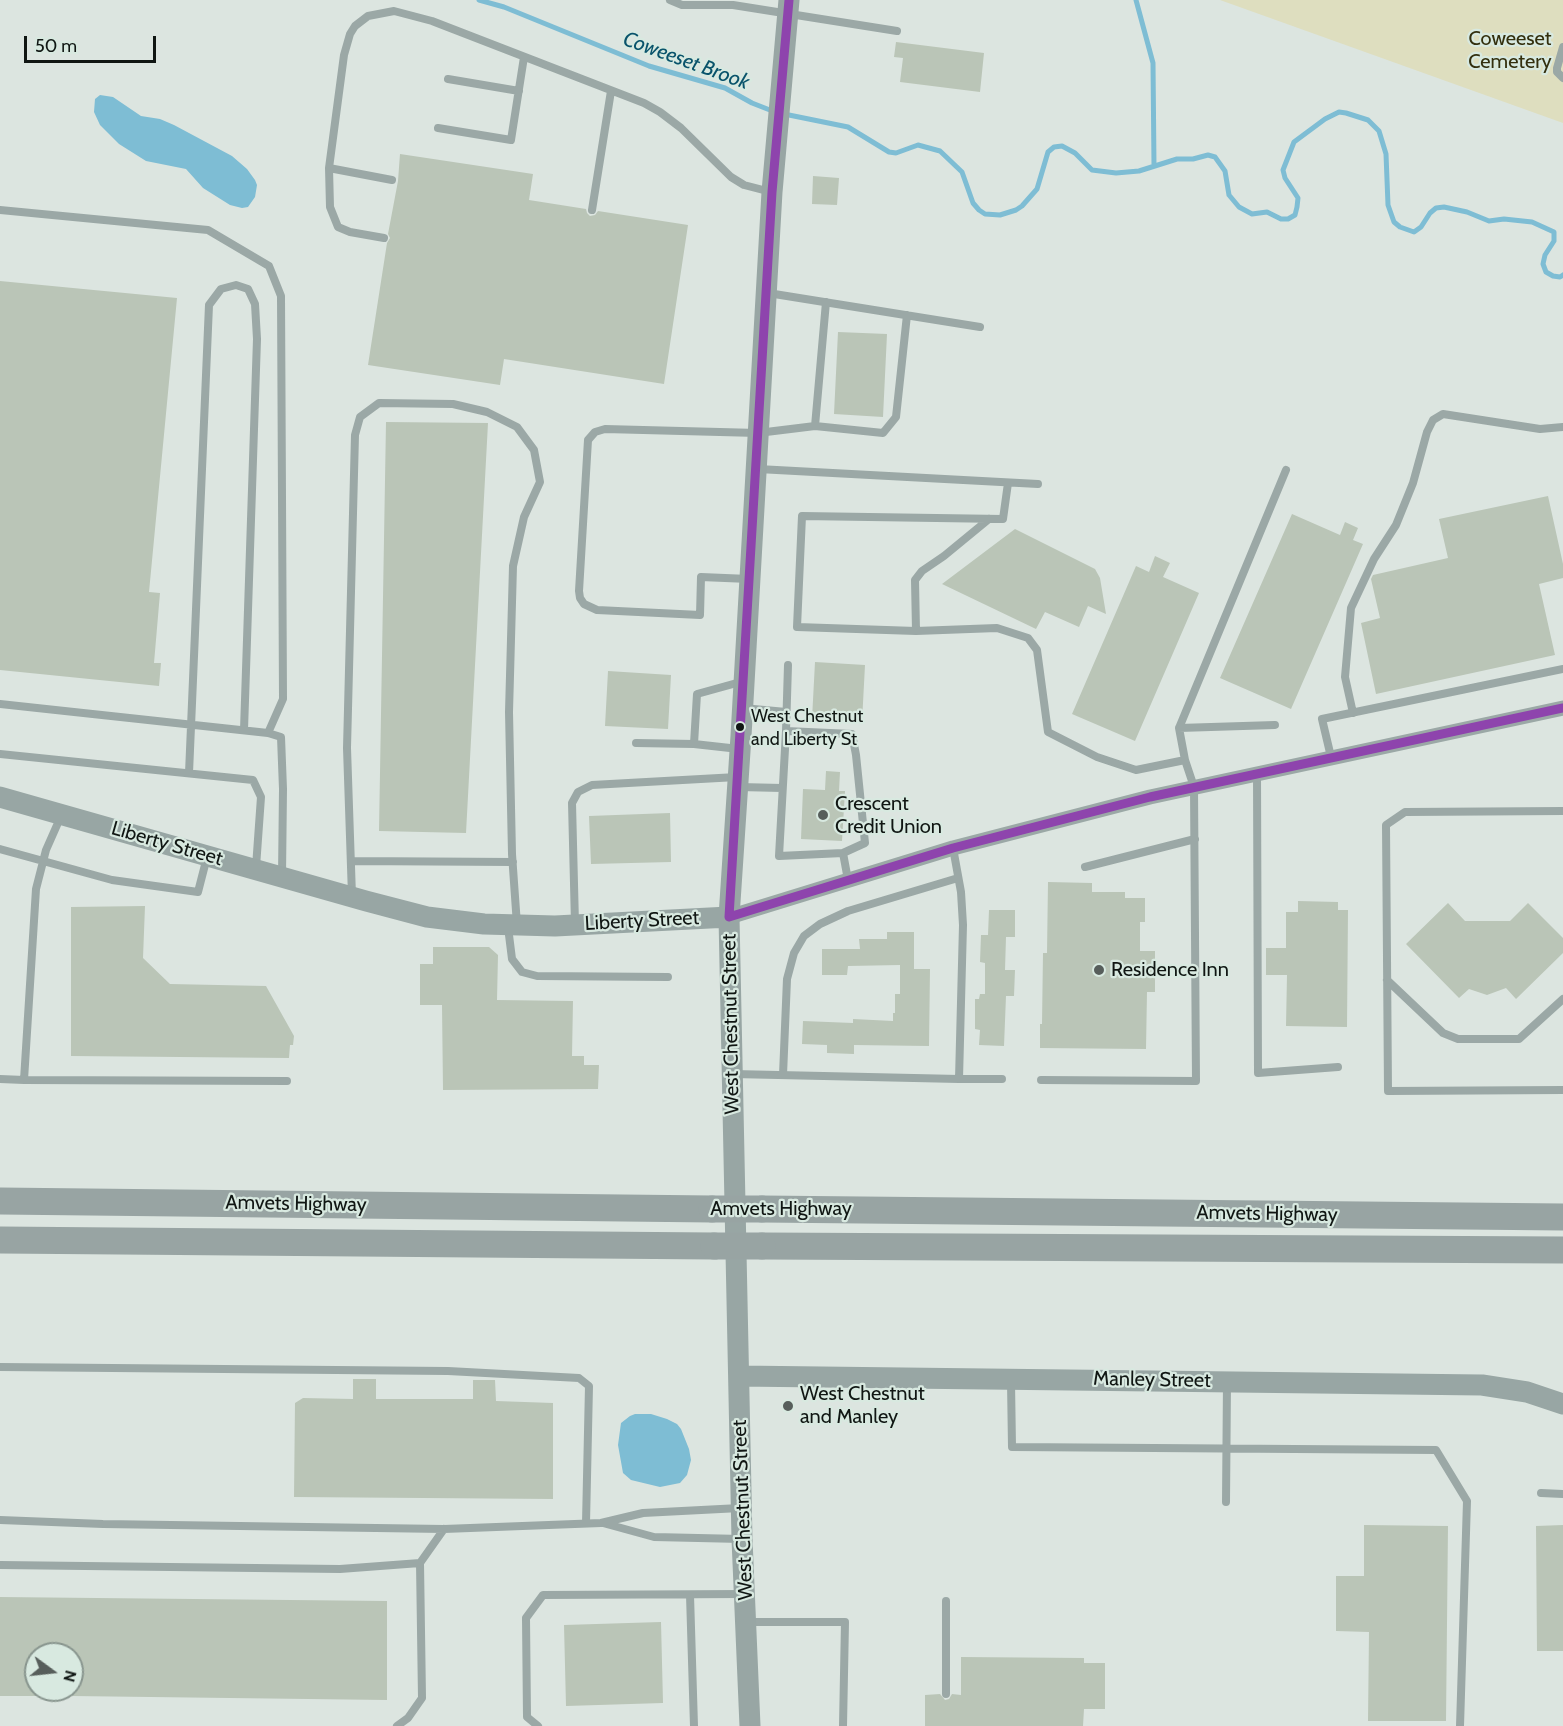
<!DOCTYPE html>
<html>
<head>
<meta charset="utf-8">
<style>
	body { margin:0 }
	#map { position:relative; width:1563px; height:1726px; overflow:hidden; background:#dce5e0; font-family:Cabin,sans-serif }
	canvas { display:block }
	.north { position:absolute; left:24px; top:1642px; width:60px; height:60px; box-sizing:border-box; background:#d8e9e0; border:2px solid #88958e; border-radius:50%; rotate:105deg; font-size:16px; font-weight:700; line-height:24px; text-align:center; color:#101613 }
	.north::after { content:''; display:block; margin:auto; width:21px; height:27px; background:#575e5b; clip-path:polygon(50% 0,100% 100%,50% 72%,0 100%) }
	.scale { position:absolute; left:24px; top:36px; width:132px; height:27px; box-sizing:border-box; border:3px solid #101613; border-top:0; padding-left:8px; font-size:18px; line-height:21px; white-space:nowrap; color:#101613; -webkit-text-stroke:4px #d8e9e0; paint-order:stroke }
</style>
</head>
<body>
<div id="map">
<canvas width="1563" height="1726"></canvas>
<div class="north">N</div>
<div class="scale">50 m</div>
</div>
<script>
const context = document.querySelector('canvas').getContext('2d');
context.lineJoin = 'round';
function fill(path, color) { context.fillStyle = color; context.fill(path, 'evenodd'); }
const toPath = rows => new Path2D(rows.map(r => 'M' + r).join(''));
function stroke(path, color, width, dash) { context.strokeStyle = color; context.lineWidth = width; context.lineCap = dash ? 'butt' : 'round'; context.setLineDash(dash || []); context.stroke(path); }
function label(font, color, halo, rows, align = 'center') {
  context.font = font + ' Cabin,sans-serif'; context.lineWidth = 4.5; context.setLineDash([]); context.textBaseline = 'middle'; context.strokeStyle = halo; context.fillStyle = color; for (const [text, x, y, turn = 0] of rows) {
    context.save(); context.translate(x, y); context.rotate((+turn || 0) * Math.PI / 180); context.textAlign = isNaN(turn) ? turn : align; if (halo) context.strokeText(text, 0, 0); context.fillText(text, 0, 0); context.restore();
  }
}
fill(toPath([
	[1220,0,1563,0,1563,123]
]), '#dedebf');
fill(toPath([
	[100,95,113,97,141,116,160,119,174,125,232,156,247,169,255,180,257,185,255,197,248,207,242,208,230,205,203,188,186,169,146,161,119,144,100,125,94,112,95,99],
	[635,1414,651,1414,667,1419,677,1424,681,1429,689,1449,691,1460,687,1475,680,1483,660,1487,631,1480,623,1473,618,1445,621,1423,630,1416]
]), '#7ebdd4');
stroke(toPath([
	[479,0,504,7,649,66,725,88,752,103,775,112],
	[1136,0,1153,63,1154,166],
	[784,114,848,127,889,152,896,153,918,145,940,151,962,172,973,203,979,210,985,214,1000,215,1016,210,1022,206,1037,189,1048,152,1054,147,1062,146,1075,153,1092,170,1116,173,1139,171,1177,159,1193,159,1208,155,1215,157,1225,171,1229,195,1239,207,1252,214,1267,212,1281,219,1288,219,1295,215,1297,207,1298,198,1285,178,1283,170,1294,142,1325,119,1339,112,1346,113,1368,120,1379,131,1386,154,1388,205,1394,222,1400,227,1414,232,1421,227,1430,213,1436,208,1444,207,1467,212,1489,221,1504,219,1532,222,1554,232,1554,241,1545,255,1543,264,1546,272,1553,276,1560,277,1563,275]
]), '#7ebdd4', 5);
fill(toPath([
	[896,42,984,53,980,92,900,82,903,58,894,57],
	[400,154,533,174,529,200,586,209,587,213,590,216,595,215,598,211,688,225,664,384,504,359,500,385,368,365,387,243,390,238,388,234,398,181],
	[813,176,839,178,837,205,812,204],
	[0,281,177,298,149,592,160,593,154,663,161,663,159,686,0,670],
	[838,332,887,334,883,417,834,414],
	[386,422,488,423,466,833,379,831],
	[1548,496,1563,564,1563,578,1539,584,1555,655,1376,694,1361,623,1380,618,1371,579,1373,575,1448,558,1439,519],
	[1292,514,1340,535,1345,522,1358,528,1353,540,1363,544,1291,709,1220,678],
	[1015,529,1095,569,1100,578,1106,614,1088,606,1079,627,1045,612,1036,629,942,584],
	[1155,556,1170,563,1163,577,1199,593,1135,741,1072,714,1136,566,1149,572],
	[815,662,865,665,862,722,812,719],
	[608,671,671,675,668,729,605,726],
	[826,771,840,772,839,791,845,791,842,841,801,839,803,789,825,790],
	[670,813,671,862,591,864,589,816],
	[1048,882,1092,883,1092,892,1125,892,1125,898,1145,898,1145,922,1140,922,1140,951,1155,951,1155,992,1147,992,1146,1049,1040,1048,1040,1024,1042,1024,1043,953,1047,953],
	[1298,901,1338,902,1338,910,1348,910,1347,1027,1286,1026,1287,975,1266,975,1266,948,1286,948,1286,912,1298,912],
	[1448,903,1465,921,1510,921,1528,903,1563,938,1563,953,1516,999,1506,988,1487,995,1469,989,1459,998,1406,944],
	[145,906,143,958,170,984,266,986,294,1036,293,1045,290,1045,289,1058,71,1056,71,907],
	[989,910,1015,910,1015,937,1006,937,1005,970,1015,970,1014,996,1006,996,1004,1046,979,1045,980,1030,975,1029,975,999,979,999,980,994,985,994,985,963,980,962,981,935,988,935],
	[887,932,914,932,914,969,930,969,929,1046,854,1045,854,1054,827,1053,827,1045,802,1044,803,1021,853,1023,853,1019,893,1021,893,1013,895,1013,895,994,900,994,900,965,848,966,847,975,822,975,822,949,860,949,859,939,887,939],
	[433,947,489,947,498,955,497,1000,573,1001,572,1056,584,1056,584,1065,599,1065,598,1089,443,1090,442,1005,420,1005,420,964,433,964],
	[353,1379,376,1379,376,1399,473,1399,473,1380,495,1380,496,1401,553,1403,553,1499,294,1497,295,1403,303,1398,353,1399],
	[1364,1525,1448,1526,1446,1721,1368,1721,1369,1632,1336,1631,1336,1576,1364,1576],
	[1563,1525,1563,1651,1537,1651,1536,1526],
	[0,1597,387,1601,387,1700,72,1696,72,1654,36,1654,36,1696,0,1696],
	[661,1622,663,1703,566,1706,564,1625],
	[961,1657,1084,1658,1084,1663,1105,1663,1105,1709,1084,1709,1083,1726,925,1726,925,1695,940,1694,945,1700,949,1699,952,1694,961,1695]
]), '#bac5b7');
stroke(toPath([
	[670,0,682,5,733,5,897,31],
	[1563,47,1557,68,1557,72,1563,78],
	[448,79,519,91],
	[438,128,511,140,524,57],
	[329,168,330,207,338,227,350,232,384,238],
	[392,180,329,168,344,55,350,34,355,26,368,16,394,11,432,21,644,103,660,112,681,128,731,177,744,185,771,192],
	[0,210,208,230,269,266,281,296,283,699,268,733],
	[592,210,611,91],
	[768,293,980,327],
	[826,302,815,426,883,433,896,417,907,315],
	[758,469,1038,484],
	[1008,483,1003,519,802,516,797,627,916,631,997,628,1028,638,1037,650,1048,732,1097,757,1136,770,1185,760,1194,787,1196,1081,1041,1080],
	[749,579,701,577,700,615,597,610,584,604,580,598,579,591,588,440,595,432,605,429,758,433,815,426],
	[916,631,915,580,922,571,944,556,989,519],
	[788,665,786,731,852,734,856,755,865,843,843,853,848,880],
	[0,704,268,733,281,737,283,789,282,876],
	[743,708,786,712],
	[1353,713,1345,677,1351,608,1374,559,1396,525,1413,483,1427,432,1433,420,1443,414,1540,429,1563,427],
	[1179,728,1275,725],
	[786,731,779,856,843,853],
	[636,743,694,744],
	[739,749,694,744,697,694,744,681],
	[0,754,253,780,261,797,256,867],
	[1331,757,1322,719,1563,669],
	[1185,760,1179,728,1286,470],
	[189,773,209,305,221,289,236,285,248,289,255,304,257,339,244,730],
	[1257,773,1258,1073,1338,1067],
	[739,787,782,788],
	[1563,811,1405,812,1386,825,1388,1091,1563,1090],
	[0,849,112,880,198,892,207,857],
	[351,861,513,862],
	[1085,867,1195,839],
	[352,896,347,748,355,435,360,417,379,403,453,404,487,412,517,427,534,450,540,482,524,517,513,566,509,712,512,854,517,925],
	[575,924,572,803,578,792,592,785,737,777],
	[508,927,512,959,522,972,537,976,668,977],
	[1387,980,1443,1033,1458,1039,1519,1039,1563,999],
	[733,1074,959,1079,963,925,961,892,953,848],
	[783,1075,787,979,794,953,804,936,820,924,848,911,958,878],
	[0,1079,24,1080,36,889,46,850,61,816],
	[959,1079,1002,1079],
	[24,1080,287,1081],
	[0,1367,448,1371,579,1378,589,1386,586,1523],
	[1011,1382,1012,1447,1436,1450,1467,1501,1460,1726],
	[1541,1493,1563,1494],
	[1226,1502,1227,1382],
	[0,1520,103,1524,444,1529,601,1523,643,1513,740,1508],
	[603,1523,654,1537,742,1539],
	[0,1565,340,1569,420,1563,444,1529],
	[690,1595,694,1726],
	[749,1622,845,1622,843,1726],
	[946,1694,946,1601],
	[397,1726,408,1718,422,1698,420,1563],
	[538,1726,527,1717,526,1618,543,1595,744,1594]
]), '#9ba8a6', 8);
stroke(toPath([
	[729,917,953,848,1150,797,1563,708]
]), '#9ba8a6', 15);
stroke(toPath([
	[0,797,366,901,427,917,484,924,555,926,729,917],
	[739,1376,1482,1385,1527,1392,1563,1404],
	[750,1726,742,1539,729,917,741,736,772,192,789,0]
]), '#98a6a4', 21);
stroke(toPath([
	[0,1201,712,1209],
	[762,1209,1563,1217],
	[0,1240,714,1246],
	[762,1246,1563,1250]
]), '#98a4a3', 27);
stroke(toPath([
	[712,1209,762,1209],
	[714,1246,762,1246]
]), '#98a4a3', 27);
stroke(toPath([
	[789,0,772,192,729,917,953,848,1150,797,1563,708]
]), '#8e44ad', 9);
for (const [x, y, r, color] of [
	[740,727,5,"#101613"],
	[823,815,6,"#575e5b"],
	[1099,970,6,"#575e5b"],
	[788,1406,6,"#575e5b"]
]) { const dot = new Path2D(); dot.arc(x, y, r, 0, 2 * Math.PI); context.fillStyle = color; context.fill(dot); stroke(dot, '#d8e9e0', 2); }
label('18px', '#101613', '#d8e9e0', [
	["West Chestnut",751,717],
	["and Liberty St",751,740]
], 'left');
label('20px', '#332f0d', '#d8e9e0', [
	["Coweeset",1510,39],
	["Cemetery",1510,62]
]);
label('20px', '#101613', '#d8e9e0', [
	["Crescent",835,804],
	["Credit Union",835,827],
	["Residence Inn",1111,970],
	["West Chestnut",800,1394],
	["and Manley",800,1417]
], 'left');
label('20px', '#101613', '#d8e9e0', [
	["Liberty Street",167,844,16],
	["Liberty Street",642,921,-3],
	["West Chestnut Street",731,1024,-91],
	["Amvets Highway",296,1204,1],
	["Amvets Highway",781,1209],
	["Amvets Highway",1267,1214,1],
	["Manley Street",1152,1380,1],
	["West Chestnut Street",743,1510,-92]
]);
label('italic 21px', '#09536b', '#d8e9e0', [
	["Coweeset Brook",686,61,20]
]);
</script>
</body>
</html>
